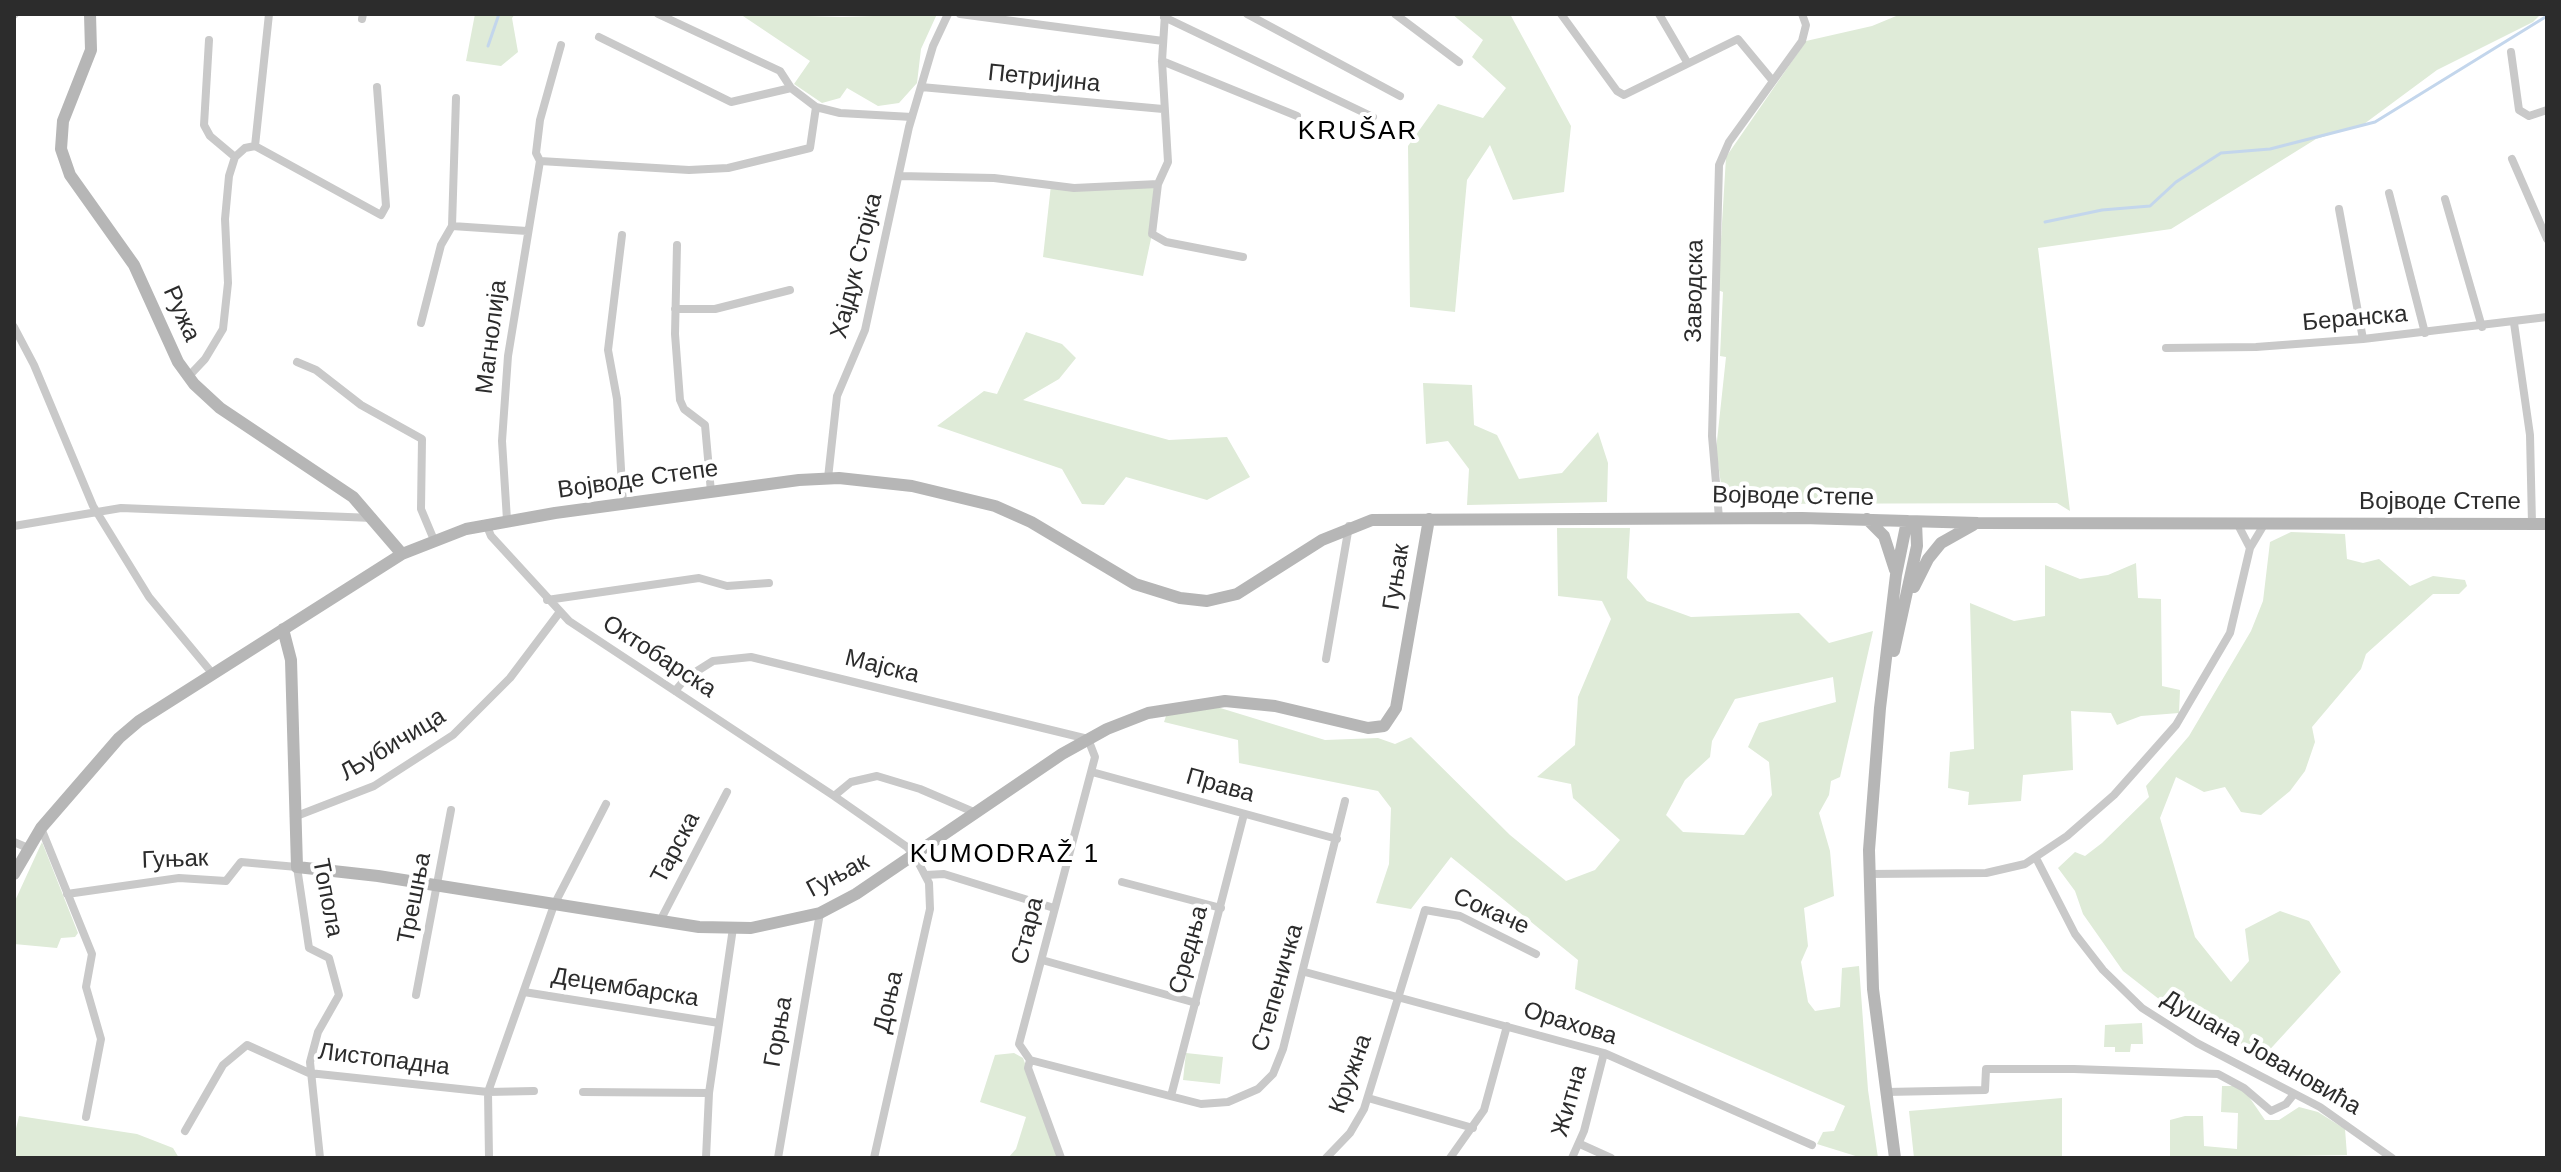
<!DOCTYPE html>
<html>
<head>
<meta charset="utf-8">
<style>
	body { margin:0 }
	#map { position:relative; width:2561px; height:1172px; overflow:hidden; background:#fff; font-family:Helvetica,sans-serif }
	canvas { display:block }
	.frame { position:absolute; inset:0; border:16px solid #2c2c2c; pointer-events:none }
</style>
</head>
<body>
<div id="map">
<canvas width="2561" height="1172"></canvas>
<div class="frame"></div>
</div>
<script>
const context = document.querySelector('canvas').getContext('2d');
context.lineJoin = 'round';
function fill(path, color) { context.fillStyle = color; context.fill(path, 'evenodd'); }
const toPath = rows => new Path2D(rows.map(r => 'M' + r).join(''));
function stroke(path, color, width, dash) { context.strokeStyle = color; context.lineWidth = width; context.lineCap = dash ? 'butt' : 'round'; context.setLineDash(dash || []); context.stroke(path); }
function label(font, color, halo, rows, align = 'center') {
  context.font = font + ' Helvetica,sans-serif'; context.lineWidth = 8; context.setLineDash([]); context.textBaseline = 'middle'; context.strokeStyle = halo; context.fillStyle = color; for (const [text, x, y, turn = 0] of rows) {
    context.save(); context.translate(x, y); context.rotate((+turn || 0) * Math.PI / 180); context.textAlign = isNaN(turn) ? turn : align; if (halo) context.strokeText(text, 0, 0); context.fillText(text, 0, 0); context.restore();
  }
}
fill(toPath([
	[475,14,515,14,512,18,518,52,501,66,466,61],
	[740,14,842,17,937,14,921,49,917,83,899,103,878,106,847,88,840,98,822,103,794,84,810,61],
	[1452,14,1510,14,1571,126,1564,192,1513,200,1490,145,1467,180,1455,312,1410,307,1408,146,1438,104,1483,118,1506,88,1472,57,1483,40],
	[1901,14,2338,15,2541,14,2533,22,2437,70,2364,124,2316,139,2171,229,2038,248,2070,511,2057,503,1724,504,1716,450,1726,357,1720,356,1723,292,1718,290,1726,157,1806,41,1872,26],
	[1051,185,1154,187,1152,234,1143,276,1043,257],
	[1026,332,1062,344,1076,358,1059,379,1023,400,1169,440,1227,437,1250,477,1207,500,1126,477,1104,505,1082,504,1062,469,937,426,984,391,997,394],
	[1423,383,1472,385,1474,425,1497,435,1519,479,1562,473,1598,432,1608,463,1607,502,1467,505,1469,469,1448,441,1426,444],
	[1557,528,1630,528,1627,578,1647,601,1691,617,1799,613,1829,643,1873,631,1840,777,1831,781,1829,795,1819,813,1830,851,1834,896,1804,908,1808,946,1801,962,1808,1002,1815,1011,1840,1007,1842,968,1859,966,1868,1090,1878,1158,1862,1158,1817,1144,1823,1132,1834,1131,1845,1106,1575,989,1578,960,1451,857,1411,909,1376,903,1389,864,1391,808,1378,791,1239,763,1238,740,1164,722,1167,713,1217,707,1325,740,1378,738,1395,744,1411,737,1510,835,1566,881,1595,870,1620,840,1573,798,1571,784,1537,777,1575,745,1578,697,1611,619,1602,601,1558,596],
	[1833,677,1836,702,1759,723,1748,747,1769,762,1772,795,1744,835,1683,832,1666,815,1685,780,1710,757,1712,741,1735,699],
	[2291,532,2345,534,2347,559,2363,563,2379,559,2410,586,2433,576,2465,580,2467,586,2459,594,2433,594,2366,654,2361,669,2312,727,2315,742,2305,771,2290,791,2261,815,2241,812,2225,787,2204,792,2176,777,2160,818,2195,937,2231,982,2249,961,2245,929,2280,911,2309,921,2341,972,2263,1057,2224,1042,2178,1014,2123,971,2083,914,2075,891,2058,868,2075,852,2085,856,2102,843,2149,797,2146,786,2189,736,2251,631,2263,601,2270,542],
	[2136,563,2138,598,2161,599,2162,686,2180,690,2179,713,2141,716,2117,725,2111,713,2071,711,2073,770,2023,775,2021,801,1968,805,1969,792,1948,788,1950,752,1974,749,1970,603,2014,621,2045,616,2045,565,2080,579,2108,575],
	[42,842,78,933,75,937,61,938,57,948,14,944,14,903],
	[2142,1023,2143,1044,2131,1044,2130,1052,2115,1052,2115,1047,2104,1047,2105,1025],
	[1014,1053,1023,1058,1061,1158,1008,1158,1016,1149,1026,1117,980,1102,995,1055],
	[1186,1053,1223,1057,1220,1084,1183,1080],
	[2222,1086,2236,1086,2247,1094,2265,1120,2279,1120,2299,1107,2318,1112,2345,1129,2347,1155,2170,1158,2170,1120,2185,1116,2203,1116,2204,1146,2237,1149,2238,1113,2221,1112],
	[2062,1098,2062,1158,1914,1158,1909,1111],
	[19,1116,137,1134,173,1148,179,1158,15,1158,14,1137]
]), '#dfebd8');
stroke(toPath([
	[488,46,499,14],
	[2045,222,2102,210,2150,206,2176,182,2221,153,2270,149,2375,122,2547,16]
]), '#c3d6ec', 3);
stroke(toPath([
	[658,14,780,71,791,88,816,107,840,113,912,117],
	[960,14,1163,41],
	[1165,14,1162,61,1168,162,1158,184,1152,234,1166,242,1243,257],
	[1247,14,1400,96],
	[1395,14,1459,62],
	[1561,14,1617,91,1624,95,1738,39,1772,80],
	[1659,14,1687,62],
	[14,15,15,14],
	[1164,17,1373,117],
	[362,19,363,14],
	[599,37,731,102,791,88],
	[209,40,204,125,210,136,235,157],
	[2511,52,2519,110,2529,116,2547,110],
	[1162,61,1297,116],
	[921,87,1163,109],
	[255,146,381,215,386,206,377,87],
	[255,146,269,14],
	[2512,159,2547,239],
	[540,161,689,170,728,168,810,148,816,107],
	[899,176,994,178,1074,188,1158,184],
	[2389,193,2425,333],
	[2445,199,2482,327],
	[2339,209,2363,339],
	[452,226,527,231],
	[622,235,608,350,617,399,623,504],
	[677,245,675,334,680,400,684,409,705,425,711,492],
	[675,309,715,309,790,290],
	[421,323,441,245,452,226,456,98],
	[2514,323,2530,435,2532,524],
	[14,327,34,365,93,506,149,597,212,673],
	[2166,348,2256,347,2363,339,2547,317],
	[297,362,316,370,361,405,422,439,421,509,434,540],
	[188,377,205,359,223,329,228,283,225,219,229,176,235,157,245,148,255,146],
	[828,478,837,396,865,330,909,127,933,46,948,14],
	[1719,518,1712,436,1719,165,1729,142,1802,41,1806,25,1802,14],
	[507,520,502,441,508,356,540,161,536,153,540,120,561,45],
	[486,524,491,536,569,621,834,796,907,847,915,856,929,883,930,909,874,1158],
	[14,526,121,508,373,518],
	[2250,548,2265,523],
	[547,600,699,578,727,586,769,583],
	[1326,659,1349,526],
	[675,691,686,678,713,661,751,657,1088,739,1095,757,1019,1044,1030,1060,1028,1068,1061,1158],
	[1092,772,1337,839],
	[834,796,851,782,877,776,920,789,976,813],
	[294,817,374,786,453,735,510,678,559,613],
	[41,828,92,954,86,987,101,1039,86,1117],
	[14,842,28,848],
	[2036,858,2075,934,2103,970,2142,1008,2197,1043,2320,1107,2392,1158],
	[1868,874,1986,873,2025,864,2067,836,2114,795,2176,725,2230,633,2250,548,2237,523],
	[925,875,944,874,1054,908],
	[1122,882,1221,908],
	[67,894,179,878,226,881,241,862,297,867,309,948,329,958,339,995,318,1032,310,1062,320,1158],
	[660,921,727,792],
	[1042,960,1196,1003],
	[1305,972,1604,1053,1812,1145],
	[524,992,719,1023],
	[416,995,451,810],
	[1030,1060,1201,1104,1228,1102,1258,1089,1273,1074,1283,1049,1345,801],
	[583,1092,709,1093],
	[1886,1092,1985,1090,1986,1069,2074,1069,2218,1074,2244,1088,2271,1111,2286,1104,2294,1094],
	[1171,1096,1244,814],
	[1368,1098,1473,1128],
	[185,1131,223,1065,247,1045,309,1073,488,1092,534,1091],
	[1580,1144,1611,1158],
	[489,1158,488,1092,554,905,606,804],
	[706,1158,709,1093,733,928],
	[778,1158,820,913],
	[1326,1158,1350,1133,1364,1109,1425,910,1460,916,1536,954],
	[1450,1158,1484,1110,1507,1026],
	[1572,1158,1584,1131,1604,1053]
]), '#c9c9c9', 8);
stroke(toPath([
	[90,14,91,50,63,121,61,149,70,175,134,265,178,362,194,384,220,408,353,497,402,554],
	[1867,519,1884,536,1895,570],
	[1914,587,1928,559,1941,543,1973,525],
	[283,629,291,660,297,867,378,876,699,927,751,928,820,913,856,894,1062,754,1107,729,1148,713,1225,701,1275,706,1368,728,1384,726,1396,708,1429,519],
	[1894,651,1917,546,1916,522],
	[14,874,41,828,119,738,139,721,402,554,466,529,555,513,799,480,839,478,912,486,995,506,1031,522,1135,584,1180,598,1207,601,1237,594,1322,540,1372,520,1802,518,1978,523,2547,524],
	[1895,1158,1873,989,1869,850,1880,708,1896,575,1907,521]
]), '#b6b6b6', 12);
label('24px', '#2c2c2c', '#fff', [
	["Петријина",1044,79,6],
	["Хајдук Стојка",857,266,-76],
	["Заводска",1695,291,-89],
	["Ружа",181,314,66],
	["Беранска",2355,319,-5],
	["Магнолија",492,337,-83],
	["Војводе Степе",638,480,-8],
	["Војводе Степе",1793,497,1],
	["Војводе Степе",2440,502],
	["Гуњак",1397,577,-81],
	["Октобарска",659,657,33],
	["Мајска",882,667,14],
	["Љубичица",393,745,-31],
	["Права",1220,786,16],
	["Тарска",676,848,-62],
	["Гуњак",175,860,-2],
	["Гуњак",838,876,-28],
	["Топола",327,898,79],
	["Трешња",415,898,-79],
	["Сокаче",1491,912,24],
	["Стара",1028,931,-76],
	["Средња",1189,950,-75],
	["Децембарска",625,988,9],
	["Степеничка",1278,988,-74],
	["Доња",889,1002,-77],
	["Орахова",1570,1024,17],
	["Горња",779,1032,-80],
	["Душана Јовановића",2261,1053,30],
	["Листопадна",384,1060,7],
	["Кружна",1351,1074,-70],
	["Житна",1570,1101,-74]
]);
context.letterSpacing = '2px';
label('26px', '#000', '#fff', [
	["KRUŠAR",1358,132],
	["KUMODRAŽ 1",1005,855]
]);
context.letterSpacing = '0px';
</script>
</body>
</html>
